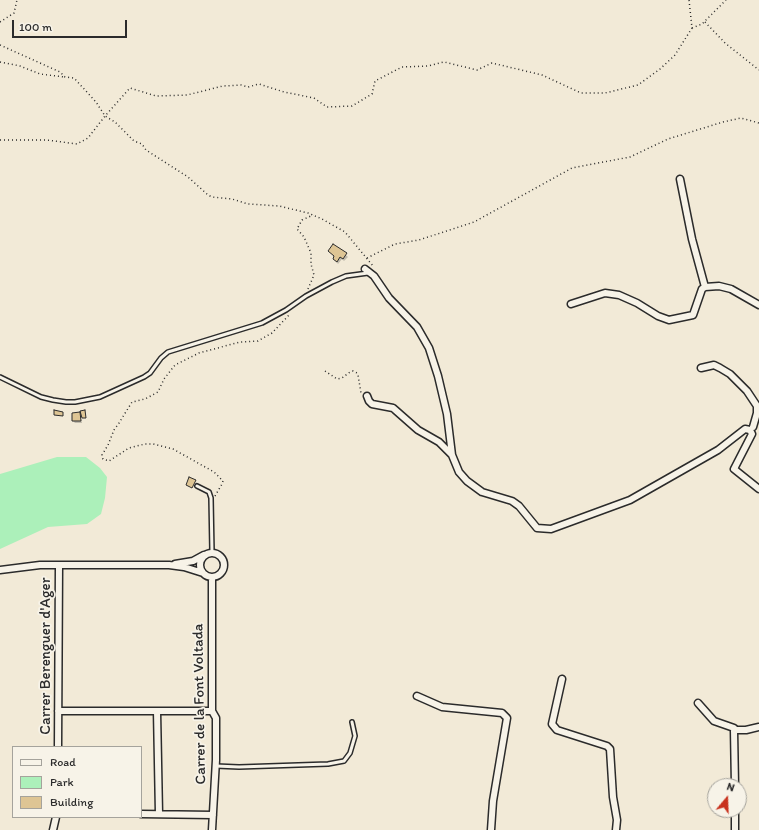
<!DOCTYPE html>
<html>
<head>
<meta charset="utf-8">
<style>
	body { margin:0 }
	#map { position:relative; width:759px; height:830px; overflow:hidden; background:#f2ead7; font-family:Itim,sans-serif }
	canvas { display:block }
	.legend { position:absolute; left:12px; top:746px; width:130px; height:72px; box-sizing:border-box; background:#f7f3e8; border:1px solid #a5a39c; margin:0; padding:5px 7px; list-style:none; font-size:12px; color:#2b2b2b }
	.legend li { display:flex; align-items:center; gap:8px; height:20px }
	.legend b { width:20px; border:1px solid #a5a39c }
	.north { position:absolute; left:707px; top:778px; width:40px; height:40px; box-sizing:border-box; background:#f7f3e8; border:1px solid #a5a39c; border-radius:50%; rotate:19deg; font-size:11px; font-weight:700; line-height:16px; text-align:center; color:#2b2b2b }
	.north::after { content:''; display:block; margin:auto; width:14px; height:18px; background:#c8321e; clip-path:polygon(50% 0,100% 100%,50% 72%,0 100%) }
	.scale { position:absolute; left:12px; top:20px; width:115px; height:18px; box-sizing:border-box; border:2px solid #2b2b2b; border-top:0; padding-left:5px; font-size:12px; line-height:14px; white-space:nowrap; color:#2b2b2b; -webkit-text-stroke:3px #f7f3e8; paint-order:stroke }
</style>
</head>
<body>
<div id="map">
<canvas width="759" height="830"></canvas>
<ul class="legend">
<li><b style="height:5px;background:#f7f3e8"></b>Road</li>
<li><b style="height:11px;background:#acf0ba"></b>Park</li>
<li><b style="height:11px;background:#dec594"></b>Building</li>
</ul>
<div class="north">N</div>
<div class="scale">100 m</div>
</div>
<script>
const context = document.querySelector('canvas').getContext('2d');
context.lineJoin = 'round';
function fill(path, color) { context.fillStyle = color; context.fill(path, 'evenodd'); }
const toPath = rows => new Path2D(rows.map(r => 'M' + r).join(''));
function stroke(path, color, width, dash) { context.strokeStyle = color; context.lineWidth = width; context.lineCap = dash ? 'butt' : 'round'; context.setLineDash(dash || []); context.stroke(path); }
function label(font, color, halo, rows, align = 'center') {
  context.font = font + ' Itim,sans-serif'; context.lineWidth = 3.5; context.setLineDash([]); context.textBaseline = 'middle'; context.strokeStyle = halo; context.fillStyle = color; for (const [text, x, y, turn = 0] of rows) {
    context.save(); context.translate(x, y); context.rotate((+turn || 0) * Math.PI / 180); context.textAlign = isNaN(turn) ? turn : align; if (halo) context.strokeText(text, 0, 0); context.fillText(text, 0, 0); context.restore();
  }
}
fill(toPath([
	[57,457,86,457,100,468,107,477,105,498,101,514,87,524,48,527,0,549,0,474]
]), '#acf0ba');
fill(toPath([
	[341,250,348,257,344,261,342,259,338,264,334,259,335,257,329,251],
	[80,413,82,423,75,423,73,421]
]), '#0003');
const building = toPath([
	[333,244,347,253,343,259,340,257,337,262,333,259,334,256,328,251,333,244],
	[54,410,63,412,63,416,54,415,54,410],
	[85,410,86,418,82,418,80,411,85,410],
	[80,412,81,421,72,421,72,413,80,412],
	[189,477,196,480,192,488,186,485,189,477]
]);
fill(building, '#dec594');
stroke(building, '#2b2b2b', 1);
const lane = toPath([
	[0,377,41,397,53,400,66,402,75,402,100,397,144,377,150,373,161,358,168,352,262,323,286,310,306,296,332,282,346,276,368,273],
	[197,486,209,492,211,498,212,552],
	[216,766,239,767,328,764,344,761,350,753,355,736,352,722]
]);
const street = toPath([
	[680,179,692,239,705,287],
	[365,269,374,276,389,298,417,327,429,348,438,376,447,414,452,455,459,472,467,481,482,492,512,501,519,506,537,528,551,529,630,500,718,450,745,429,750,430,752,434,734,469,759,489],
	[571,304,605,293,619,295,637,303,658,316,669,320,693,315,702,289,705,287,719,286,731,289,759,305],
	[701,368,714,365,720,368,730,374,747,391,757,406,757,413,753,427],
	[367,396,369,401,372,404,393,408,418,430,439,442,452,455],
	'200 565a12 12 0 1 1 24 0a12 12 0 1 1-24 0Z',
	[175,564,193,561,204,555],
	[0,570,40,565,169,565,184,567,203,573],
	[562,679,552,724,557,730,607,746,610,749,613,797,617,820,616,830],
	[417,696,442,707,502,713,507,718,493,801,491,830],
	[698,703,714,721,734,728,734,730],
	[58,711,212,711],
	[157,711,159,814],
	[58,747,59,565],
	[735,786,734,730,746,730,759,727],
	[735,810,735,830],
	[141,814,213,815],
	[53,830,56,817],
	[212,830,216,760,216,718,212,711,212,577]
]);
stroke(lane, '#2b2b2b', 6);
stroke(street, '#2b2b2b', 9);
stroke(toPath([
	[0,22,14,13,17,0],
	[705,22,725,43,759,70],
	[692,28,702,24,726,0],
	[0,45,60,72,65,77,74,78,96,102,105,116,115,122,134,141,142,144,146,150,188,177,208,195,212,197,232,199,248,204,279,206,308,213,322,219,345,232,373,266],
	[0,62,20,66,40,74,64,77],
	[0,140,47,140,77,144,88,138,105,116,130,88,156,96,187,95,223,86,241,85,248,87,259,84,284,92,314,98,327,107,352,106,372,94,375,81,402,67,428,66,444,62,477,70,492,63,542,75,581,93,605,93,638,85,660,69,675,55,692,28,689,0],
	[367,258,395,244,419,240,474,222,572,168,630,157,668,139,723,122,741,118,759,123],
	[308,289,314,275,311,264,311,253,304,237,297,229,302,220,313,215],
	[325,371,337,379,342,378,350,372,353,371,357,373,358,375,361,393],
	[215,496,222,484,223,481,214,472,173,449,153,444,145,444,129,448,109,461,103,459,102,455,108,445,114,430,119,423,132,402,145,399,158,392,164,379,175,365,199,353,240,342,258,341,272,333,290,314]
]), '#2b2b2b', 1.5, [1, 3]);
stroke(lane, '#f7f3e8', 3);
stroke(street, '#f7f3e8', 6);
label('15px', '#2b2b2b', '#f7f3e8', [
	["Carrer Berenguer d'Ager",46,656,-90],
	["Carrer de la Font Voltada",200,704,-91]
]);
</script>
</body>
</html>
